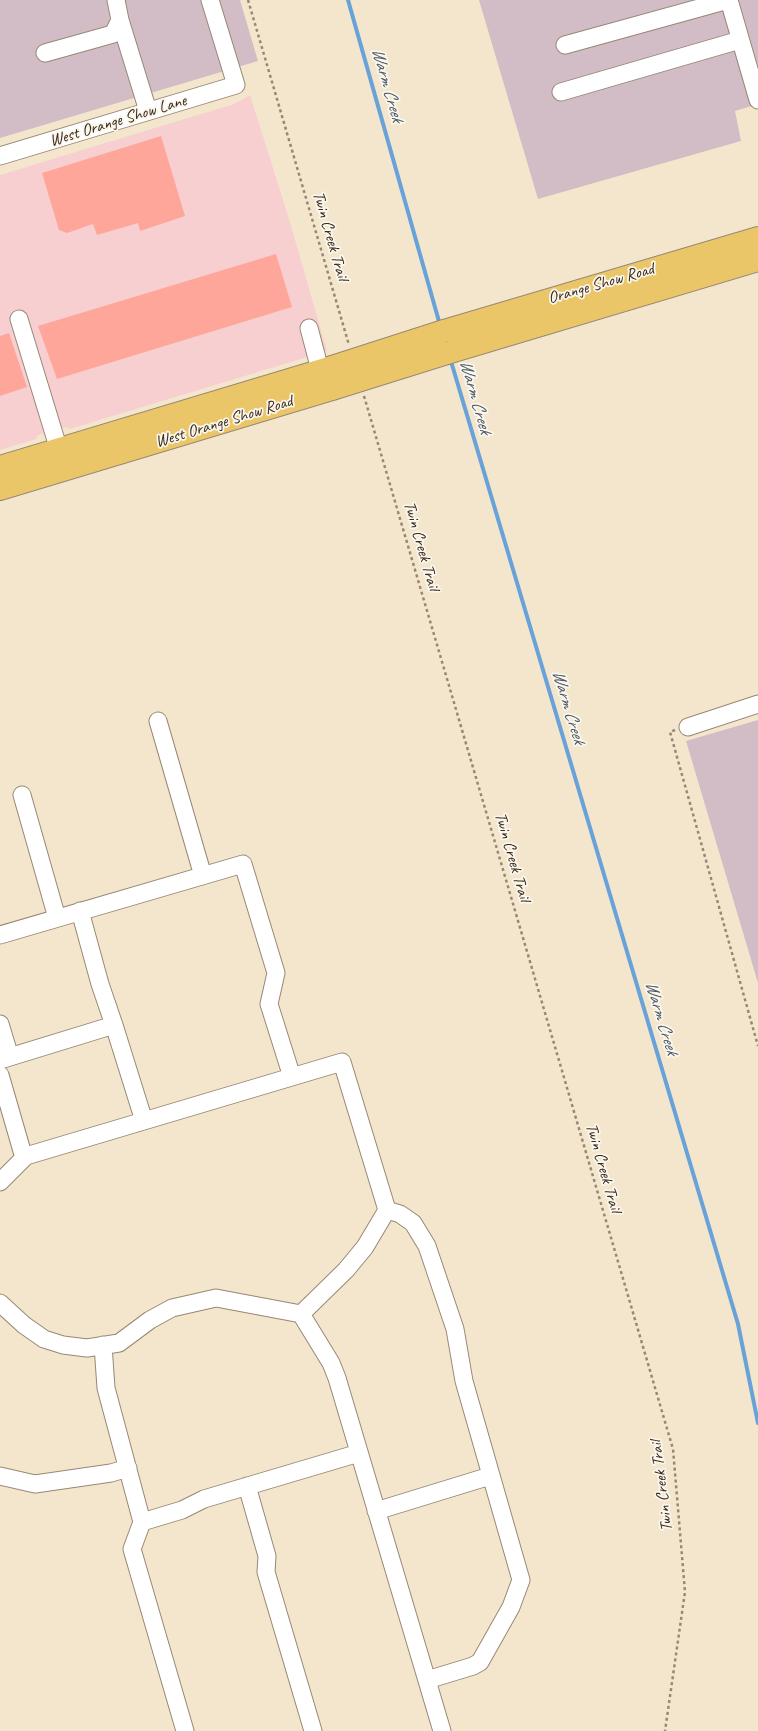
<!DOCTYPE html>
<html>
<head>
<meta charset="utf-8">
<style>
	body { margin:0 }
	canvas { display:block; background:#f3e6cc }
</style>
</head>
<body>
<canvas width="758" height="1731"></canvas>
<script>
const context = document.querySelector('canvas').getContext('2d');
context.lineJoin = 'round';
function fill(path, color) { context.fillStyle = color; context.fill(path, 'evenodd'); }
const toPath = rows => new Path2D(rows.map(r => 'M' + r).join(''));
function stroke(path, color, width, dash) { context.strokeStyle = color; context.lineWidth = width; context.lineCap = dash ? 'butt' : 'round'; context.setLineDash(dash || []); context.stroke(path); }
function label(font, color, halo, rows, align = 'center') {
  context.font = font + ' Caveat,sans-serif'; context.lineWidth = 3.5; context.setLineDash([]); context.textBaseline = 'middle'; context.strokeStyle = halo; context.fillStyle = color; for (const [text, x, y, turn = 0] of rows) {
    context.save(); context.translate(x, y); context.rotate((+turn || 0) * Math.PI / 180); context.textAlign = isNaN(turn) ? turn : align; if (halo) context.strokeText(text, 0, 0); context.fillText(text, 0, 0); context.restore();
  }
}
fill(toPath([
	[250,95,289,219,327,351,70,429,66,427,38,435,36,439,0,450,0,175,234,104]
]), '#f7cfd1');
fill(toPath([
	[0,0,240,0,258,61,0,138],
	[479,0,758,0,758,104,735,111,741,141,538,199],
	[758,720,758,983,686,741]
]), '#d2bdc6');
stroke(toPath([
	[348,0,440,325],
	[450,358,738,1324,758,1423]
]), '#69a2d8', 4);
fill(toPath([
	[161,136,185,216,140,231,138,223,97,235,93,224,67,233,59,230,42,173],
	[276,254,292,307,57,379,38,326],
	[9,333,27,387,0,396,0,336]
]), '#ffa69a');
const minor = toPath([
	[729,0,758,100],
	[120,20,148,111],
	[565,45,728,0],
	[45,53,113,34,120,20,116,0],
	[561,92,740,40],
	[0,156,236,85,210,0],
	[19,319,62,460],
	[309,328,320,370],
	[158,721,203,876],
	[688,727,758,704],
	[22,795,57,918],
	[80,911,100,984,114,1025],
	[0,935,243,864,276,973,269,1004,292,1077],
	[0,1024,10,1057],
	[0,1060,114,1025,144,1121],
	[0,1075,24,1158],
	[0,1182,26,1156,342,1062,387,1210,365,1247,346,1270,301,1314],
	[387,1210,400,1214,413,1223,427,1246,455,1329,464,1381,521,1580,511,1607,480,1662,473,1666,427,1680],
	[0,1303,24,1325,44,1339,63,1345,87,1348,119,1343,150,1320,172,1308,216,1298,301,1314,331,1363,337,1378,442,1731],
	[103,1345,106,1388,142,1522,132,1549,185,1731],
	[0,1476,35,1484,111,1473,128,1468],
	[247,1486,267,1556,266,1572,313,1731],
	[376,1511,490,1476],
	[142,1522,182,1510,204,1499,359,1453]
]);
const major = toPath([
	[444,331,758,238],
	[447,353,758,260],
	[0,467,329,368],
	[0,489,332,389]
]);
stroke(minor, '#978875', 19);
stroke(major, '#978875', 24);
stroke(toPath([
	[248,0,349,345],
	[364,396,673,1449,685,1592,665,1731],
	[675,730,670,732,758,1046]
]), '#978875', 2.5, [3, 3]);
stroke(minor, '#fff', 17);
stroke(major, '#eac669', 22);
const majorBridge = toPath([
	[329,368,444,331],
	[332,389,447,353]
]);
stroke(majorBridge, '#978875', 24, []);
stroke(majorBridge, '#eac669', 22);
label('17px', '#3b2a1e', '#fbf7ec', [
	["West Orange Show Lane",118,121,-17],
	["Twin Creek Trail",330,236,74],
	["Orange Show Road",601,284,-16],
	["West Orange Show Road",224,422,-17],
	["Twin Creek Trail",421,546,74],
	["Twin Creek Trail",512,857,74],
	["Twin Creek Trail",603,1168,74],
	["Twin Creek Trail",662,1486,-97]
]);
label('italic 18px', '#4d5a68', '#fbf7ec', [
	["Warm Creek",387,85,74],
	["Warm Creek",475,397,74],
	["Warm Creek",568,707,73],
	["Warm Creek",661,1018,73]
]);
</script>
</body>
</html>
